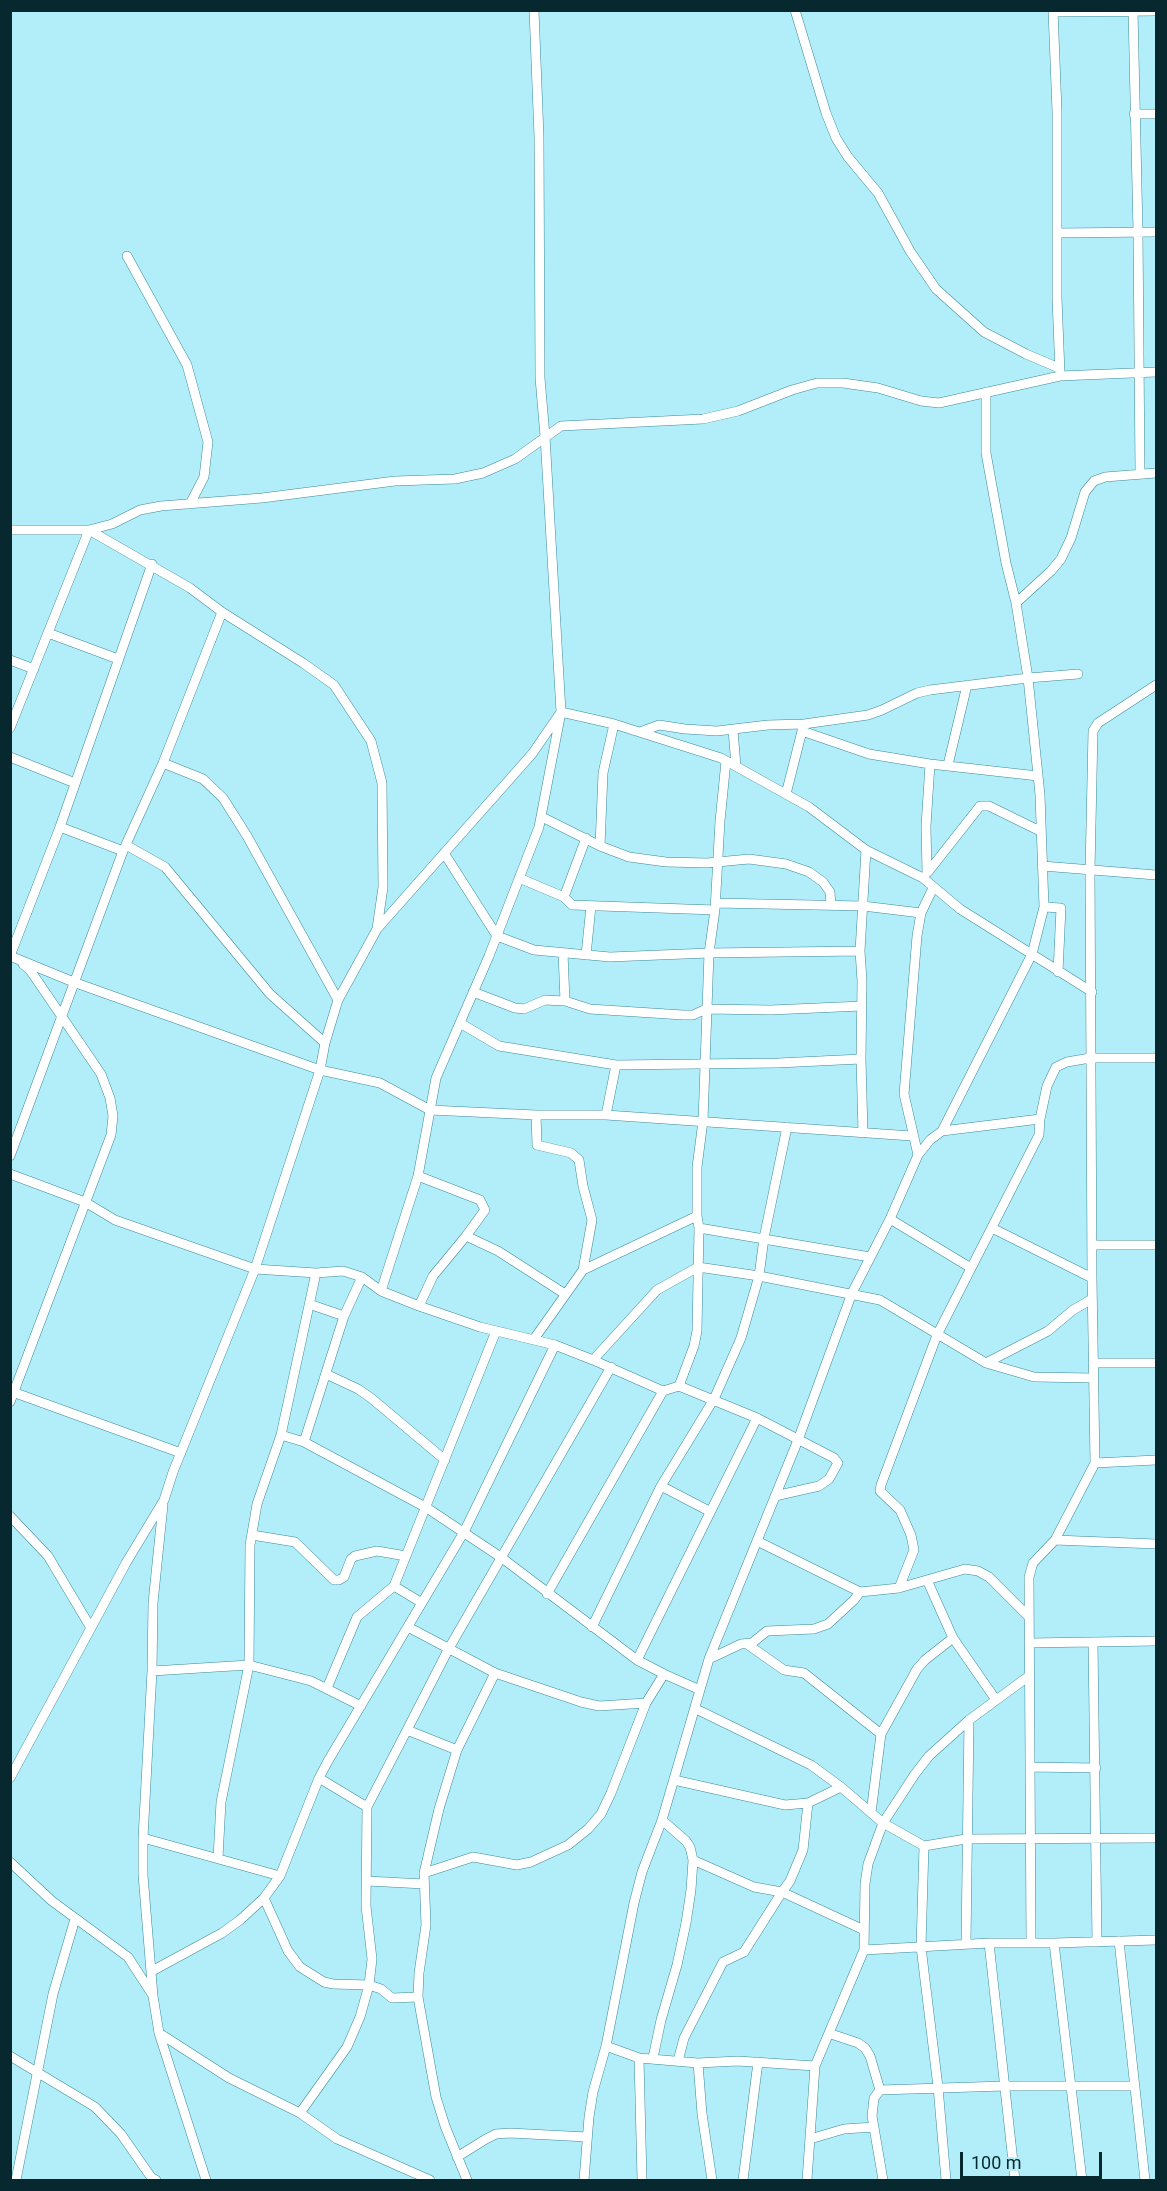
<!DOCTYPE html>
<html>
<head>
<meta charset="utf-8">
<style>
	body { margin:0 }
	#map { position:relative; width:1167px; height:2191px; overflow:hidden; background:#b2eefa; font-family:Roboto,sans-serif }
	canvas { display:block }
	.frame { position:absolute; inset:0; border:12px solid #06282e; pointer-events:none }
	.scale { position:absolute; left:960px; top:2152px; width:142px; height:27px; box-sizing:border-box; border:3px solid #06282e; border-top:0; padding-left:8px; font-size:18px; line-height:21px; white-space:nowrap; color:#06282e; -webkit-text-stroke:4px #b2eefa; paint-order:stroke }
</style>
</head>
<body>
<div id="map">
<canvas width="1167" height="2191"></canvas>
<div class="frame"></div>
<div class="scale">100 m</div>
</div>
<script>
const context = document.querySelector('canvas').getContext('2d');
context.lineJoin = 'round';
const toPath = rows => new Path2D(rows.map(r => 'M' + r).join(''));
function stroke(path, color, width, dash) { context.strokeStyle = color; context.lineWidth = width; context.lineCap = dash ? 'butt' : 'round'; context.setLineDash(dash || []); context.stroke(path); }
const street = toPath([
	[795,10,826,113,836,138,848,157,878,193,910,251,936,289,984,332,1026,354,1059,368],
	[1053,10,1057,111,1057,298,1060,373],
	[1133,10,1138,232,1140,473],
	[1053,12,1156,11],
	[1134,114,1156,114],
	[1057,233,1156,232],
	[127,256,187,365,208,442,204,477,190,504],
	[10,530,89,530,112,524,140,510,161,506,262,498,395,481,455,479,483,473,515,459,561,426,703,419,738,411,792,390,817,383,843,383,878,388,921,401,939,403,1060,376,1156,372],
	[152,564,60,827,10,956,76,983,320,1070,380,1083,430,1110,536,1115,606,1115,912,1136],
	[1016,603,1051,571,1061,559,1071,538,1085,492,1094,481,1105,477,1156,473],
	[48,633,118,659],
	[10,660,34,669],
	[1156,685,1098,723,1093,731,1090,871,1092,1278,1095,1463,1156,1460],
	[804,724,802,731,869,754,930,764,1038,776],
	[10,728,89,530,190,588,222,612,303,663,334,685,371,741,382,783,383,887,377,929],
	[733,730,736,766],
	[640,732,659,725,685,729,717,731,768,725,804,724,868,715,882,710,917,693,930,690,1028,678,1078,674],
	[10,757,75,783],
	[163,763,203,779,223,798,247,836,338,1000],
	[948,765,967,685],
	[786,794,802,731],
	[542,817,600,846,629,857,666,862,707,863,749,859,786,864,809,872,823,882,830,892,831,905],
	[60,827,123,851],
	[126,845,165,867,270,994,325,1043],
	[600,846,603,773,614,724],
	[444,853,497,936,534,950,610,957,709,953,860,951],
	[1042,866,1156,875],
	[928,872,980,806,989,806,1040,831],
	[927,873,926,826,930,764],
	[519,878,564,897,572,905,715,910],
	[564,897,586,838],
	[715,903,863,906,921,913],
	[1044,907,1061,908,1058,972],
	[563,953,565,1001],
	[586,955,591,906],
	[473,992,515,1008,524,1009,545,1000,565,1001,590,1009,683,1015,693,1015,706,1009,771,1010,862,1006],
	[460,1023,499,1046,616,1065,778,1063,861,1059],
	[536,1115,537,1145,571,1153,579,1160,583,1186,592,1220,583,1270],
	[606,1115,616,1065],
	[942,1131,1032,954,1044,907,1040,795,1028,678,1016,603,1006,563,986,453,986,392],
	[863,1133,861,1059,862,981,860,951,866,850],
	[918,1155,904,1094,917,936,921,913,933,888],
	[10,1156,123,851,163,763,222,612],
	[10,1174,85,1202,115,1220,255,1269,316,1273,343,1271,362,1277,381,1291,419,1306,480,1327,555,1345,593,1360,663,1391,679,1386,757,1418,834,1458,838,1463,829,1479,819,1486,775,1496],
	[418,1176,480,1200,485,1210,466,1236,498,1251,565,1294],
	[890,1219,971,1268],
	[699,1228,870,1257],
	[992,1228,1092,1278],
	[1092,1245,1156,1245],
	[381,1291,418,1176,436,1078,489,956,539,827,561,712,545,436,540,378,539,137,534,10],
	[309,1304,344,1316],
	[419,1306,433,1276,466,1236],
	[534,1339,583,1270,697,1216],
	[593,1360,657,1290,698,1267,759,1276,880,1300,986,1363,1034,1377,1093,1378],
	[986,1363,1048,1331,1073,1310,1092,1299],
	[1093,1363,1156,1363],
	[326,1374,358,1389,371,1398,445,1460],
	[679,1386,694,1346,697,1331,699,1228,697,1216,697,1167,703,1121,709,953,715,910,720,821,726,761],
	[10,1391,181,1453],
	[10,1402,111,1135,113,1116,110,1098,101,1074,30,970,23,964],
	[281,1435,304,1442,427,1508,502,1558,637,1660,664,1674,700,1690],
	[304,1442,344,1316,362,1277],
	[661,1486,709,1511],
	[163,1505,153,1603,152,1671,143,1838,143,1875,153,1996,159,2033,206,2180],
	[10,1516,48,1556,91,1628],
	[252,1535,295,1542,334,1580,339,1580,344,1577,351,1559,355,1556,377,1551,406,1556],
	[1055,1540,1156,1544],
	[757,1541,860,1592,899,1588,965,1569,978,1571,989,1577,1028,1616],
	[927,1580,953,1638,996,1700],
	[899,1588,914,1550,911,1535,900,1510,880,1491,881,1485,937,1335,1039,1135,1040,1119],
	[547,1594,663,1391],
	[422,1603,394,1586,496,1331],
	[408,1627,495,1673,581,1702,599,1706,646,1703,664,1674],
	[592,1627,661,1486,714,1399,741,1338,759,1276,764,1238,787,1127],
	[1093,1642,1097,1942],
	[1029,1643,1156,1641],
	[747,1644,784,1670,804,1673,881,1734,871,1813],
	[709,1659,741,1644,752,1643,767,1631,814,1629,828,1624,854,1600,860,1592],
	[637,1660,757,1418],
	[152,1671,249,1665,311,1681,361,1706],
	[1029,1676,969,1720,929,1756,915,1774,883,1823,924,1846,966,1839,1156,1838],
	[327,1688,357,1617,394,1586],
	[696,1709,811,1765,841,1787,883,1823,868,1864,865,1884,864,1950,815,2066,807,2180],
	[407,1730,448,1650,611,1367],
	[881,1734,917,1669,925,1660,953,1638],
	[1030,1767,1096,1768],
	[10,1778,126,1563,164,1500,173,1472,255,1269,320,1070,325,1043,338,1000,377,929,532,754,561,712,614,724,721,758,809,807,866,850,923,878,960,909,1092,992],
	[319,1778,367,1807,366,1906,372,1959,369,1985,381,1989,392,1998,418,1997],
	[674,1780,785,1805,808,1803,841,1787],
	[808,1803,803,1850,790,1881,782,1892,864,1930],
	[367,1807,407,1730,457,1750],
	[662,1820,686,1841,690,1847,693,1860,754,1887,782,1892,744,1952,723,1962,684,2038,678,2061],
	[143,1838,280,1876],
	[924,1846,921,1947,938,2087,946,2180],
	[218,1858,221,1802,249,1665,250,1545,257,1504,281,1435,316,1273],
	[10,1862,52,1901,128,1957,152,1994],
	[424,1873,473,1857,517,1865,531,1862,568,1845,588,1829,601,1814,611,1793,646,1703],
	[367,1881,424,1884],
	[264,1898,288,1951,300,1967,324,1982,333,1984,369,1985,360,2017,347,2047,300,2113],
	[1119,1941,1145,2180],
	[989,1943,1015,2180],
	[1031,1943,1029,1577,1033,1563,1055,1540,1095,1463],
	[1054,1943,1082,2180],
	[966,1944,969,1720],
	[864,1950,989,1943,1054,1943,1156,1940],
	[152,1971,222,1933,240,1920,264,1898,280,1876,319,1778,328,1761,464,1532,555,1345],
	[159,2033,229,2078,300,2113,337,2139,430,2180],
	[831,2034,858,2043,865,2048,870,2056,880,2090],
	[606,2046,639,2058,698,2063,738,2061,815,2066],
	[10,2056,95,2107,121,2134,151,2177,156,2180],
	[639,2058,642,2180],
	[653,2058,661,2020,677,1965,686,1923,691,1890,693,1860],
	[698,2063,702,2114,712,2180],
	[880,2090,1004,2086,1134,2086],
	[880,2090,874,2098,872,2116,883,2180],
	[810,2139,844,2129,874,2127],
	[457,2157,486,2139,496,2134,510,2133,587,2137],
	[16,2180,53,1994,75,1919],
	[467,2180,445,2126,436,2097,418,1997,419,1973,426,1925,424,1873,439,1809,457,1750,495,1673],
	[584,2180,589,2117,593,2092,606,2046,634,1903,642,1872,662,1820,709,1659,798,1440,852,1293,890,1219,918,1155,930,1140,942,1131,1040,1119,1047,1086,1056,1067,1067,1062,1090,1058,1156,1058],
	[743,2180,758,2062]
]);
stroke(street, '#3b8a98', 10);
stroke(street, '#fff', 9);
</script>
</body>
</html>
